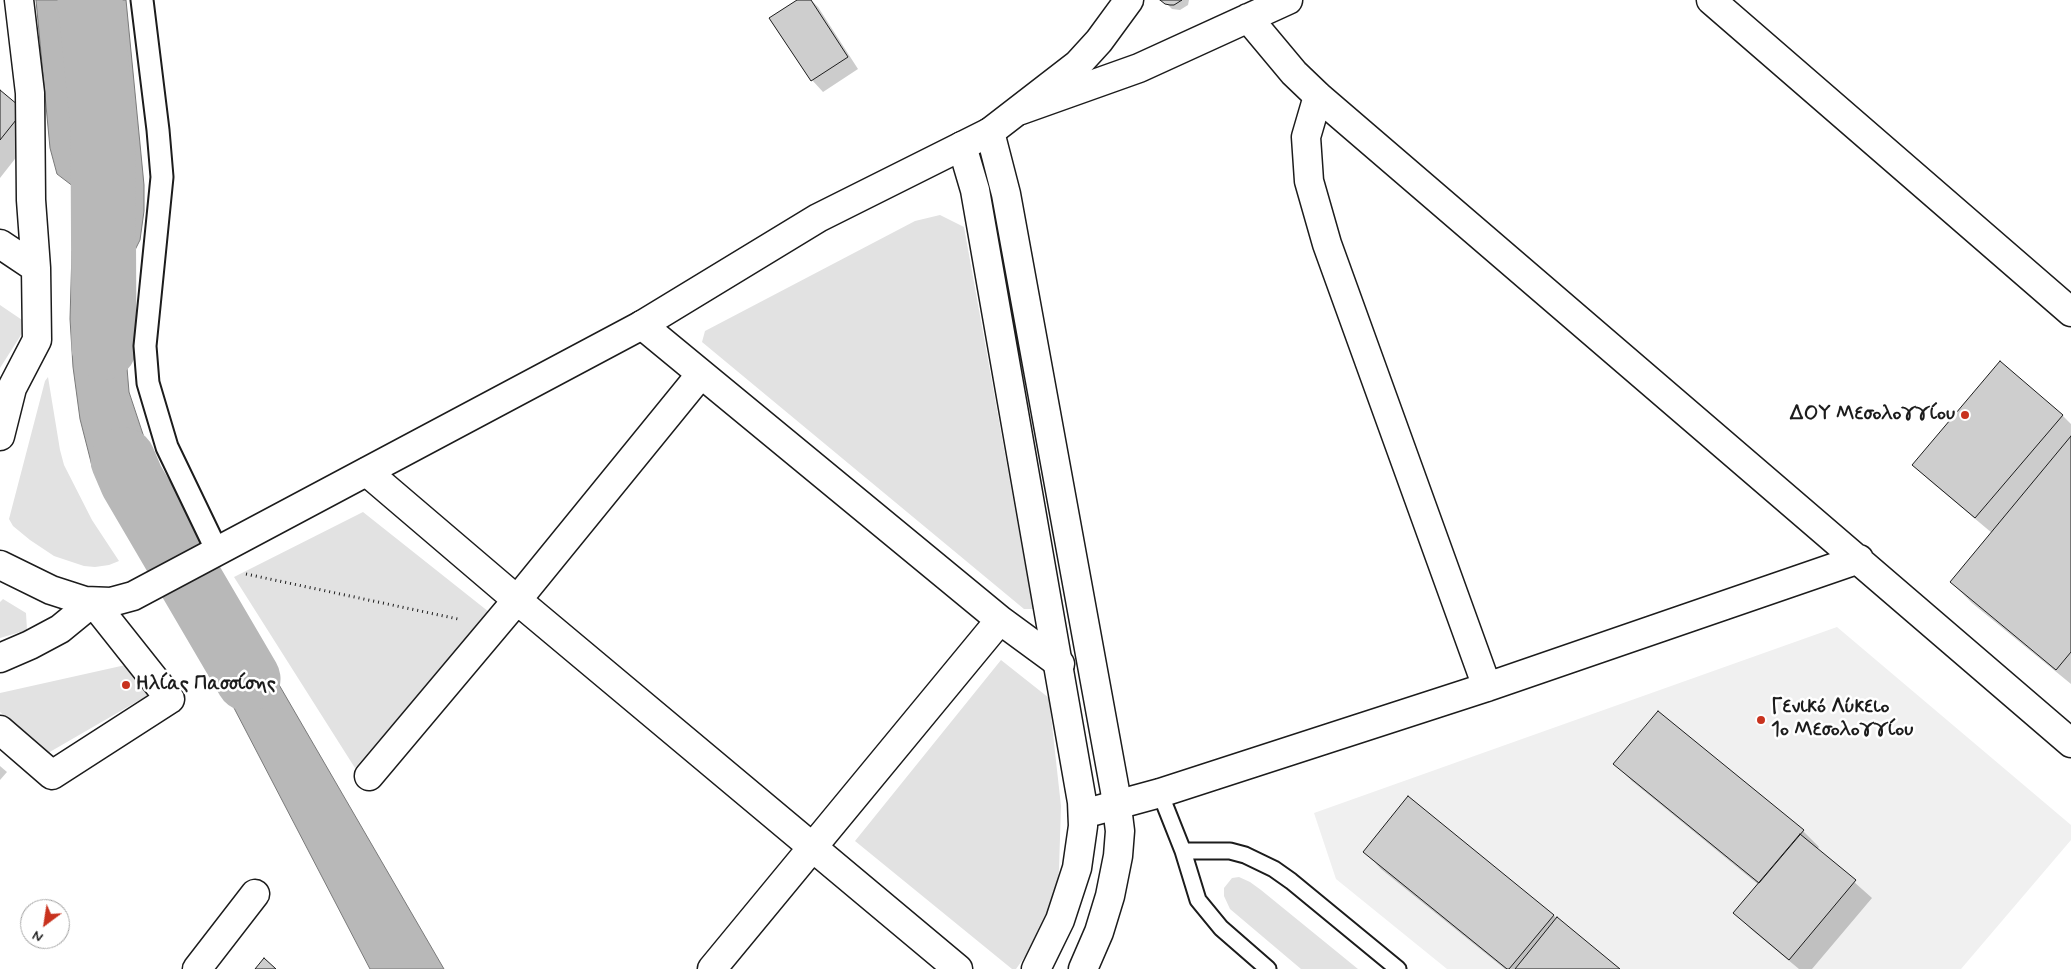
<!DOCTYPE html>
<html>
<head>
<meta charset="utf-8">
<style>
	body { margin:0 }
	#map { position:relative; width:2071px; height:969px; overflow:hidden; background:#fff; font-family:Mynerve,sans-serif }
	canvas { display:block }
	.north { position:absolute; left:20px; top:899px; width:50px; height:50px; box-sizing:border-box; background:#fff; border:1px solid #a4a4a4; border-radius:50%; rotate:211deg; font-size:14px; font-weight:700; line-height:20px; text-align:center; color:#1c1c1c }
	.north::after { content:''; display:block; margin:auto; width:18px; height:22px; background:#c8321e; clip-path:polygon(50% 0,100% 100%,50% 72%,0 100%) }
</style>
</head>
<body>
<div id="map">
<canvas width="2071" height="969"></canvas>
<div class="north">N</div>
</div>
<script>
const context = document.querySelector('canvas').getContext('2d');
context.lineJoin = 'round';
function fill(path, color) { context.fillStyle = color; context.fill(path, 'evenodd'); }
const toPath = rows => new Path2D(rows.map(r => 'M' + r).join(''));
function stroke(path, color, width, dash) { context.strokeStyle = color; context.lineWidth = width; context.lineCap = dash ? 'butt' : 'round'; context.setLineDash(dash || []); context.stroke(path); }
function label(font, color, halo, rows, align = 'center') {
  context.font = font + ' Mynerve,sans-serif'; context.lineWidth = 5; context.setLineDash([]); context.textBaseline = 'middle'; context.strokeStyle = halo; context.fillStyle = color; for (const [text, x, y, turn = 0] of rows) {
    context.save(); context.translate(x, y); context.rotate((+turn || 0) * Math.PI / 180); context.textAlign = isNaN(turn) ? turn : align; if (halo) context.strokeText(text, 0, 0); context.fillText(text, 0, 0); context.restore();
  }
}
fill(toPath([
	[1837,627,2071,825,2071,840,1961,969,1447,969,1336,879,1314,813]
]), '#f0f0f0');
fill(toPath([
	[940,215,964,227,1033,609,1024,609,702,342,705,331,915,221],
	[0,305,28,324,0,368],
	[48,377,60,450,64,465,92,520,119,561,109,565,95,567,84,566,54,556,30,540,13,526,9,519,45,381],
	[363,512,489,612,355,768,234,577],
	[3,599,26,613,27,630,0,638,0,602],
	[1001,660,1049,698,1061,806,1059,869,1057,893,1043,931,1016,969,1012,969,855,841],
	[130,664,150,694,48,753,0,712,0,693],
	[1239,877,1250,882,1261,890,1358,969,1301,969,1230,909,1224,896,1224,888,1232,878]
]), '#e2e2e2');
const water = toPath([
	[36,0,126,0,144,185,144,211,140,240,135,250,118,241,121,209,78,190,57,174,50,148,36,0],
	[82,200,110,210,97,255,116,260,120,253,131,257,135,270,127,324,126,356,129,392,176,534,145,550,109,500,92,466,80,419,73,367,70,319,72,251,84,253,97,228,78,220,79,206,82,200],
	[214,594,260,652,444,969,370,969,184,612,214,594]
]);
fill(water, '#b8b8b8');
stroke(water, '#7a7a7a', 1);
fill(toPath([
	[799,0,811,0,818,7,858,69,823,92,812,80],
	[1163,0,1189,0,1188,5,1180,10,1172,9],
	[0,92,40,127,0,178],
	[2062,415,2071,424,2071,684,1972,603,1951,582,1992,533,1930,481,1913,465],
	[1615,764,1803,831,1819,847,1817,849,1872,898,1812,969,1799,969,1752,930,1735,913,1759,885,1632,781],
	[0,766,7,772,0,780],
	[1365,852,1553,915,1618,969,1505,969,1381,869]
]), '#0003');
stroke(toPath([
	[90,0,103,130,104,347],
	[123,460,132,481,248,679]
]), '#b8b8b8', 65);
const building = toPath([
	[797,0,811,0,848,57,811,81,769,18,797,0],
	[1160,0,1182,0,1174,5,1170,5,1165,4,1160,0],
	[0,90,24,110,0,140,0,90],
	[2000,361,2063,415,1975,518,1912,465,2000,361],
	[2071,436,2071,652,2056,670,1950,582,2071,436],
	[1658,711,1804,830,1759,883,1613,764,1658,711],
	[1408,796,1554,915,1509,969,1507,969,1363,852,1408,796],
	[1800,834,1856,880,1789,960,1733,913,1800,834],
	[1557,917,1620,969,1515,969,1557,917],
	[264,958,276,969,255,969,264,958]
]);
fill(building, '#cecece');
stroke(building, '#1c1c1c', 1);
const service = toPath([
	[1160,793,1183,851,1198,900,1221,928,1268,969],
	[1183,851,1230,851,1245,855,1274,869,1291,881,1398,969]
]);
const pedestrian = toPath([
	[142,0,158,130,162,177,145,346,148,383,167,447,217,551]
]);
const minor = toPath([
	[1248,18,1294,73,1318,96,2071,743],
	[1318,96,1306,137,1309,181,1327,244,1487,687],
	[1021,110,1139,68,1288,0],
	[0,244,36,268],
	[642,325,1000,620,1060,664],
	[0,436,12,388,37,340,36,268,31,200,30,93,19,0],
	[367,472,517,600,958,969],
	[0,658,30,645,60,629,93,602,170,699,52,775,0,730],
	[369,776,517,600,701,374],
	[1083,814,1160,793,1487,687,1859,559],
	[197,969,255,894],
	[712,969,1000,620]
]);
const tertiary = toPath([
	[990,132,1006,194,1115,791,1120,831,1118,856,1110,896,1099,932,1083,969],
	[962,146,975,190,1082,802,1083,826,1077,868,1060,920,1036,969]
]);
const secondary = toPath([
	[1711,0,2071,312],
	[0,565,51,590,85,601,111,602,133,596,642,325,818,218,990,132,1078,64,1099,41,1129,0]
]);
stroke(service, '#1c1c1c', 19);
stroke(pedestrian, '#1c1c1c', 25);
stroke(minor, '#1c1c1c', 31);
stroke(tertiary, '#1c1c1c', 31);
stroke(secondary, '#1c1c1c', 31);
stroke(toPath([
	[246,574,458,619]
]), '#1c1c1c', 3, [1, 4]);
stroke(service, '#fff', 15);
stroke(pedestrian, '#fff', 21);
stroke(minor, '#fff', 28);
stroke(tertiary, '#fff', 28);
stroke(secondary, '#fff', 28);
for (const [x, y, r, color] of [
	[1965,415,5,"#c8321e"],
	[126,685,5,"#c8321e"],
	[1761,720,5,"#c8321e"]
]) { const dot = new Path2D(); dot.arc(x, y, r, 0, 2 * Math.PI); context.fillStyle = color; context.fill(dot); stroke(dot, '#fff', 2); }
label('bold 20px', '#1c1c1c', '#fff', [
	["ΔΟΥ Μεσολογγίου",1955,415,"right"],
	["Ηλίας Πασσίσης",136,685],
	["Γενικό Λύκειο",1771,708],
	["1ο Μεσολογγίου",1771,731]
], 'left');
</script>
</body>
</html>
